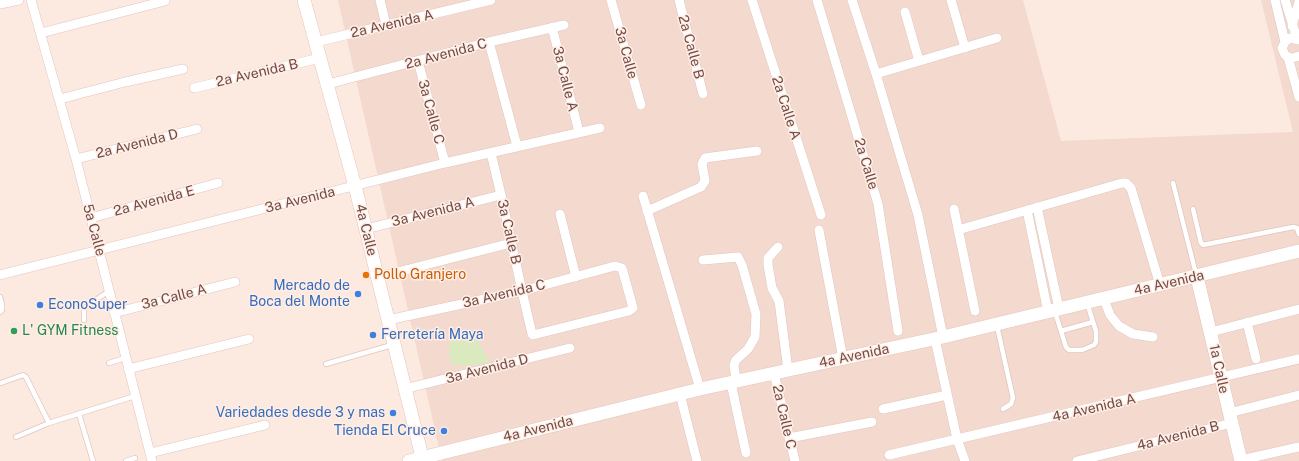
<!DOCTYPE html>
<html>
<head>
<meta charset="utf-8">
<style>
	body { margin:0 }
	canvas { display:block; background:#fce9df }
</style>
</head>
<body>
<canvas width="1299" height="461"></canvas>
<script>
const context = document.querySelector('canvas').getContext('2d');
context.lineJoin = 'round';
function fill(path, color) { context.fillStyle = color; context.fill(path, 'evenodd'); }
const toPath = rows => new Path2D(rows.map(r => 'M' + r).join(''));
function stroke(path, color, width, dash) { context.strokeStyle = color; context.lineWidth = width; context.lineCap = dash ? 'butt' : 'round'; context.setLineDash(dash || []); context.stroke(path); }
function label(font, color, halo, rows, align = 'center') {
  context.font = font + ' "Public Sans",sans-serif'; context.lineWidth = 3; context.setLineDash([]); context.textBaseline = 'middle'; context.strokeStyle = halo; context.fillStyle = color; for (const [text, x, y, turn = 0] of rows) {
    context.save(); context.translate(x, y); context.rotate((+turn || 0) * Math.PI / 180); context.textAlign = isNaN(turn) ? turn : align; if (halo) context.strokeText(text, 0, 0); context.fillText(text, 0, 0); context.restore();
  }
}
fill(toPath([
	[338,0,1023,0,1061,141,1293,132,1261,0,1299,0,1299,461,442,461]
]), '#f3d9ce');
fill(toPath([
	[457,332,477,339,490,363,464,366,452,364,449,356,450,339]
]), '#dbe9be');
const lane = toPath([
	[1173,183,1196,274],
	[1193,209,1201,243,1203,245,1293,227,1297,228,1299,234],
	[0,297,2,305,2,310,0,312],
	[1055,312,1066,347,1069,350,1082,350,1094,345,1096,342,1096,331,1087,303],
	[84,320,84,308,109,291],
	[997,326,1013,398,1011,404,1003,409],
	[1061,331,1093,322],
	[109,363,125,358],
	[326,364,392,345],
	[1,383,23,375,26,377,49,423],
	[79,414,93,461],
	[16,437,49,423,135,396],
	[126,461,135,458]
]);
const street = toPath([
	[31,0,76,159,152,461],
	[380,0,386,25],
	[611,0,641,105],
	[679,0,703,94],
	[752,0,821,215],
	[817,0,878,204,898,331],
	[852,0,876,74,918,215,943,337],
	[951,0,965,48],
	[1275,0,1285,42],
	[1285,0,1297,39],
	[0,4,19,0],
	[905,12,919,61],
	[1292,26,1299,2],
	[552,27,579,132],
	[41,33,165,1],
	[1299,40,1290,38,1285,42,1282,48,1285,55,1288,57,1292,58,1299,56],
	[316,42,491,0],
	[489,42,517,146],
	[1288,57,1299,97],
	[418,61,445,163],
	[876,74,997,38],
	[328,84,489,42,564,25],
	[194,88,320,58],
	[60,99,125,82,183,69],
	[76,159,197,129],
	[643,196,700,389],
	[1037,207,1059,309],
	[954,209,975,311],
	[1027,210,1048,312],
	[647,211,701,187,705,181,702,164,705,158,757,151],
	[560,214,576,277],
	[91,218,218,183],
	[366,229,501,195],
	[819,230,843,359],
	[958,230,1122,183,1126,183,1131,188,1160,285],
	[778,247,768,258,768,265,772,288,779,301,788,370],
	[703,260,738,257,742,265,756,314,755,337,748,349,736,360,734,365,736,381],
	[0,275,445,163,600,128],
	[378,277,511,243],
	[1104,299,1110,315,1119,326,1133,334,1153,337],
	[114,313,235,282],
	[388,320,522,291,615,266,622,268,633,308,629,311,533,335,532,334,522,291,501,195,491,153],
	[1247,322,1256,359],
	[1211,332,1299,309],
	[935,339,957,439,965,461],
	[128,369,249,339],
	[774,373,795,461],
	[731,383,746,453],
	[404,389,570,348],
	[680,394,697,461],
	[883,409,947,395],
	[1229,413,1299,395],
	[789,438,872,422],
	[150,453,265,425],
	[889,455,1299,359],
	[1241,460,1299,447],
	[1077,461,1232,423]
]);
const secondary = toPath([
	[304,0,355,186,423,461],
	[1197,277,1241,461],
	[409,461,700,389,943,337,1299,251]
]);
stroke(lane, '#e1c5bf', 6);
stroke(street, '#e1c5bf', 10);
stroke(secondary, '#e6c4bc', 14);
stroke(lane, '#fff', 4.5);
stroke(street, '#fff', 9);
stroke(secondary, '#fff', 13);
for (const [x, y, r, color] of [
	[366,275,4,"#e8710a"],
	[358,294,4,"#3f7fe0"],
	[40,305,4,"#3f7fe0"],
	[14,331,4,"#2e9e5b"],
	[373,335,4,"#3f7fe0"],
	[393,413,4,"#3f7fe0"],
	[444,431,4,"#3f7fe0"]
]) { const dot = new Path2D(); dot.arc(x, y, r, 0, 2 * Math.PI); context.fillStyle = color; context.fill(dot); stroke(dot, '#ffeee5', 1.5); }
label('14px', '#724b47', '#ffeee5', [
	["2a Avenida A",392,24,-13],
	["2a Calle B",691,47,75],
	["3a Calle",626,53,75],
	["2a Avenida C",446,54,-15],
	["2a Avenida B",257,73,-13],
	["3a Calle A",565,79,76],
	["2a Calle A",786,108,72],
	["3a Calle C",431,112,75],
	["2a Avenida D",137,144,-14],
	["2a Calle",866,164,73],
	["3a Avenida",300,200,-14],
	["2a Avenida E",154,201,-15],
	["3a Avenida A",433,212,-14],
	["5a Calle",94,230,75],
	["4a Calle",366,230,76],
	["3a Calle B",509,232,77],
	["4a Avenida",1169,283,-13],
	["3a Avenida C",504,294,-13],
	["3a Calle A",174,297,-14],
	["4a Avenida",854,356,-12],
	["3a Avenida D",487,369,-14],
	["1a Calle",1219,369,78],
	["4a Avenida A",1094,408,-13],
	["2a Calle C",784,417,77],
	["4a Avenida",538,429,-14],
	["4a Avenida B",1178,436,-14]
]);
label('14px', '#c56008', '#ffeee5', [
	["Pollo Granjero",374,275]
], 'left');
label('14px', '#366cbe', '#ffeee5', [
	["Mercado de",350,286],
	["Boca del Monte",350,302],
	["EconoSuper",48,305,"left"],
	["Ferretería Maya",381,335,"left"],
	["Variedades desde 3 y mas",385,413],
	["Tienda El Cruce",436,431]
], 'right');
label('14px', '#27864d', '#ffeee5', [
	["L' GYM Fitness",22,331]
], 'left');
</script>
</body>
</html>
